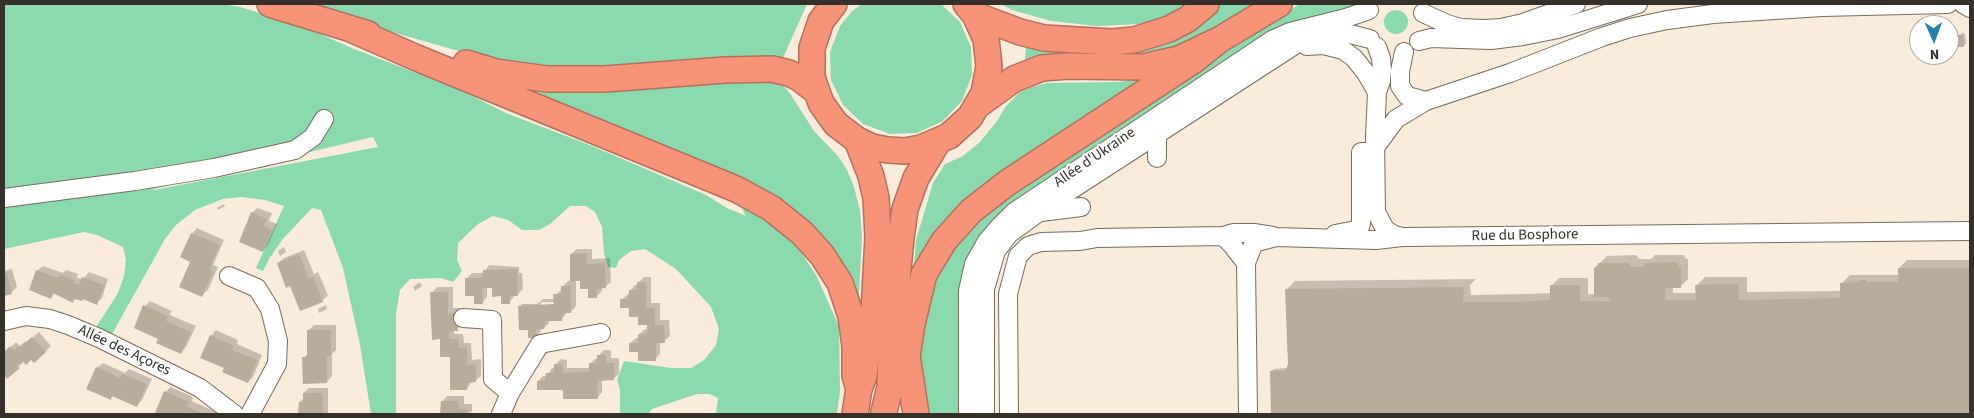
<!DOCTYPE html>
<html>
<head>
<meta charset="utf-8">
<style>
	body { margin:0 }
	#map { position:relative; width:1974px; height:418px; overflow:hidden; background:#f9ecda; font-family:"Source Sans 3",sans-serif }
	canvas { display:block }
	.frame { position:absolute; inset:0; border:5px solid #353029; pointer-events:none }
	.north { position:absolute; left:1909px; top:15px; width:50px; height:50px; box-sizing:border-box; background:#fff; border:1px solid #aeaca9; border-radius:50%; rotate:178deg; font-size:14px; font-weight:700; line-height:20px; text-align:center; color:#353029 }
	.north::after { content:''; display:block; margin:auto; width:18px; height:22px; background:#2381ae; clip-path:polygon(50% 0,100% 100%,50% 72%,0 100%) }
</style>
</head>
<body>
<div id="map">
<canvas width="1974" height="418"></canvas>
<div class="frame"></div>
<div class="north">N</div>
</div>
<script>
const context = document.querySelector('canvas').getContext('2d');
context.lineJoin = 'round';
function fill(path, color) { context.fillStyle = color; context.fill(path, 'evenodd'); }
const toPath = rows => new Path2D(rows.map(r => 'M' + r).join(''));
function stroke(path, color, width, dash) { context.strokeStyle = color; context.lineWidth = width; context.lineCap = dash ? 'butt' : 'round'; context.setLineDash(dash || []); context.stroke(path); }
function label(font, color, halo, rows, align = 'center') {
  context.font = font + ' "Source Sans 3",sans-serif'; context.lineWidth = 4.5; context.setLineDash([]); context.textBaseline = 'middle'; context.strokeStyle = halo; context.fillStyle = color; for (const [text, x, y, turn = 0] of rows) {
    context.save(); context.translate(x, y); context.rotate((+turn || 0) * Math.PI / 180); context.textAlign = isNaN(turn) ? turn : align; if (halo) context.strokeText(text, 0, 0); context.fillText(text, 0, 0); context.restore();
  }
}
fill(toPath([
	[4,4,221,4,240,7,300,25,354,49,458,89,506,113,592,146,706,195,727,208,746,216,738,201,787,232,816,275,839,326,840,391,837,414,716,414,718,398,709,394,697,394,652,409,648,414,620,414,620,390,617,380,624,361,671,368,691,368,704,360,716,345,719,329,711,307,676,269,645,249,631,251,619,260,616,268,608,267,604,253,602,227,595,212,586,206,570,206,550,224,539,230,522,230,508,220,493,216,478,224,458,243,457,260,462,271,453,282,441,278,410,279,400,290,396,314,396,414,371,414,360,345,343,268,321,210,312,208,282,240,269,259,263,271,256,268,284,206,265,200,242,197,223,199,195,210,176,225,165,239,111,336,95,329,118,293,124,276,126,260,123,247,97,235,84,232,4,249],
	[373,137,378,147,154,190,154,189],
	[294,4,807,4,783,58,590,71,490,60],
	[862,4,941,4,960,22,971,47,972,75,962,101,943,121,917,133,890,134,863,124,843,105,831,80,830,52,840,26,852,11],
	[1001,4,1187,4,1168,16,1139,24,1097,26,1051,21,1012,10],
	[1213,4,1260,4,1172,52,1029,65,1025,61,1026,44,1092,52],
	[1300,4,1361,4,1279,27,969,259,962,275,960,294,961,414,928,414,915,353,925,294,959,230,1229,48],
	'1384 22a12 12 0 1 1 24 0a12 12 0 1 1-24 0Z',
	[1154,76,914,267,916,240,933,183,945,164,963,156,980,142,997,121,1006,106,1020,92,1032,87,1047,83,1119,82],
	[766,77,780,81,791,95,814,131,838,156,847,170,854,187,860,210,862,237,858,312,809,228,515,86]
]), '#8adaad');
fill(toPath([
	[1962,33,1965,33,1966,44,1963,46,1959,36],
	[224,204,225,206,218,210,217,208],
	[257,208,272,213,269,221,277,224,268,245,263,251,252,213],
	[197,228,224,240,213,265,218,267,208,290,202,295,192,262,192,234],
	[284,247,286,252,280,256,278,251],
	[577,249,592,249,592,259,610,258,611,282,605,287,602,287,602,291,597,296,581,279,576,279,576,306,571,312,567,312,562,319,549,320,549,323,544,328,541,328,541,331,536,337,529,328,519,307,522,304,537,304,543,299,555,299,555,295,562,289,562,287,568,281,572,281,571,254],
	[541,302,560,302,560,305,541,305],
	[304,250,314,274,318,272,328,295,322,301,291,284,278,263,284,258],
	[1636,255,1639,259,1651,259,1655,255,1684,255,1686,259,1688,259,1688,279,1680,287,1673,287,1673,293,1697,293,1697,285,1705,277,1747,277,1747,292,1842,291,1842,283,1850,275,1900,275,1899,268,1907,260,1970,260,1970,414,1272,414,1271,371,1274,369,1288,368,1287,289,1295,281,1476,279,1470,285,1471,295,1527,294,1551,293,1551,286,1559,278,1588,278,1588,294,1595,294,1595,268,1607,256],
	[489,265,519,267,519,273,522,273,523,289,517,295,515,295,509,303,493,287,487,287,487,297,482,303,466,279,472,273,484,273],
	[43,266,63,273,66,270,78,274,77,278,83,279,89,272,108,279,102,298,97,303,76,298,73,301,55,293,50,298,37,271],
	[12,269,17,287,11,293,4,295,4,271],
	[644,277,651,277,651,303,660,303,660,320,669,320,670,336,664,341,660,341,660,354,655,359,630,343,636,338,639,338,639,334,645,329,648,329,648,324,621,300,627,295,630,294,630,291,635,285,639,285,639,282],
	[420,282,422,286,415,291,413,287],
	[437,287,453,287,453,308,462,308,463,324,457,329,454,329,454,334,463,334,464,343,471,343,472,360,481,359,481,376,475,381,472,381,467,389,441,338,432,293],
	[150,301,172,311,170,315,196,326,186,347,181,352,159,338,145,306],
	[326,305,327,309,319,313,318,309],
	[314,325,336,325,336,350,332,354,332,376,327,382,304,358,308,353,308,331],
	[216,330,238,340,237,344,262,355,253,377,248,382,226,367,211,336],
	[39,332,51,346,45,352,25,361,7,377,4,373,4,354,16,342,20,346,25,341,27,343],
	[604,350,611,350,611,358,619,358,619,374,613,379,602,379,602,392,597,398,538,381,543,376,547,376,552,368,555,368,555,365,561,359,567,360,567,368,590,368,590,364,595,359,599,358,599,355],
	[103,363,125,373,129,369,152,379,142,400,137,405,114,395,110,399,97,368],
	[171,387,193,397,192,401,216,412,215,414,159,414,156,413,165,392],
	[309,388,328,388,328,414,300,414,300,402,304,398,304,393],
	[447,396,464,396,464,404,472,404,472,411,468,414,438,414,442,413,442,402]
]), '#0003');
fill(toPath([
	[1958,35,1963,35,1964,47,1958,47],
	[251,212,267,219,264,226,273,230,263,252,239,242],
	[191,233,220,245,209,270,213,272,202,297,179,287,190,262,180,257],
	[587,253,587,264,605,263,606,288,597,289,597,298,588,298,588,289,580,289,580,281,570,281,570,254],
	[299,254,309,279,313,277,323,302,300,311,290,286,286,288,277,263],
	[1676,262,1679,267,1681,267,1681,288,1665,288,1665,300,1696,300,1695,285,1718,284,1739,284,1739,300,1840,298,1840,283,1860,282,1860,280,1866,280,1866,282,1898,282,1898,268,1970,268,1970,414,1271,414,1270,371,1286,371,1288,363,1285,289,1464,287,1463,302,1518,302,1550,300,1550,285,1580,285,1580,301,1610,301,1609,297,1594,297,1594,268,1598,265,1598,263,1628,263,1631,267,1643,267,1646,263],
	[517,269,518,296,510,296,510,304,501,304,501,296,492,297,492,288,482,288,483,304,474,304,474,296,465,296,465,278,482,278,483,270],
	[36,270,58,278,59,275,74,280,73,283,79,285,82,277,104,285,97,305,83,299,82,301,74,299,73,303,53,293,51,299,29,290],
	[7,273,12,294,4,296,4,274],
	[637,282,646,282,646,308,655,308,655,325,664,325,665,343,656,343,656,361,638,361,638,352,629,352,629,343,638,343,638,334,647,334,647,325,638,325,638,317,629,317,629,308,620,308,620,299,628,299,629,290,637,290],
	[561,286,571,286,571,313,563,313,562,321,545,321,544,329,536,329,536,338,528,338,528,330,519,330,518,306,554,304,553,294,561,294],
	[430,292,448,292,448,313,457,313,458,331,449,331,449,339,458,339,459,348,467,347,467,365,476,364,476,382,467,383,467,390,450,390,450,357,440,357,440,339,432,340],
	[143,305,168,316,166,321,191,332,181,354,156,343,158,339,134,328],
	[307,330,331,330,331,356,327,356,327,383,303,384,302,357,307,357],
	[210,335,234,346,232,350,257,360,248,383,222,372,224,368,200,358],
	[32,337,46,352,34,363,31,360,26,365,23,361,17,366,20,368,7,379,4,375,5,351,10,346,14,350,19,346,20,347],
	[597,355,606,355,606,363,614,363,614,380,597,381,598,399,563,399,563,390,537,390,537,381,545,381,546,373,554,373,554,364,563,365,563,373,589,372,589,363,597,363],
	[96,367,120,378,122,374,147,384,137,407,112,396,111,400,86,389],
	[164,391,189,402,187,407,204,414,155,413],
	[303,393,323,393,323,414,298,414,299,402,303,401],
	[441,401,459,401,459,409,467,409,467,414,440,414]
]), '#b8ac9a');
const minor = toPath([
	[1963,4,1970,8],
	[1423,13,1447,24,1461,28,1485,29,1501,28,1523,23,1576,4],
	[1419,41,1431,38,1491,40,1523,36,1558,29,1638,4],
	[1307,46,1323,45,1343,50,1354,58,1366,73,1377,92],
	[1377,47,1381,58,1382,70,1381,81,1377,92,1375,137,1376,212,1385,229,1394,235,1402,237],
	[1404,52,1400,71,1400,86,1407,96,1426,101,1510,73,1602,37,1630,28,1667,20,1713,14,1822,7,1948,4],
	[1374,149,1396,119,1426,101],
	[1157,158,1157,135],
	[4,198,135,181,214,168,295,150,313,137,324,119],
	[1041,212,1081,207],
	[1335,234,1356,230,1360,227,1361,223,1361,152,1374,152],
	[1223,236,1232,245,1246,263],
	[229,276,257,288,270,309,278,341,277,364,250,414],
	[463,318,492,320,493,379,510,393],
	[4,321,26,316,50,319,68,325,99,338,200,388,234,414],
	[501,414,510,393,540,344,601,333],
	[968,414,968,291,974,264,987,241,999,227,1014,212,1272,40,1290,32,1346,18,1369,10],
	[985,414,985,289,996,251,1009,234,1057,199,1301,41,1313,36,1332,33,1346,33,1370,39],
	[1009,414,1008,294,1018,256,1028,246,1041,242,1080,241,1097,238,1223,236,1233,233,1254,233,1273,236],
	[1248,414,1246,263,1253,245,1257,242,1276,237,1376,240,1402,237,1970,231]
]);
const highway = toPath([
	[270,4,368,34],
	[834,4,821,21,812,48,812,77,821,103,836,124,857,140,872,147,888,150,905,151,921,148,949,136,970,117,984,93,989,66,986,39,975,15,966,4],
	[975,15,1020,32,1044,38,1112,42,1134,40,1169,29,1188,19,1206,4],
	[353,30,417,58,736,189,771,208,802,233,822,255,840,283,851,316,855,346,855,376,859,389],
	[466,63,496,72,547,79,605,79,725,70,772,69,789,73,799,78,816,91],
	[978,105,1014,79,1042,68,1069,66,1143,67,1179,59,1219,40,1279,4],
	[905,342,916,414],
	[907,357,912,324,924,274,944,241,971,211,1007,183,1194,60,1219,40],
	[884,412,890,387,892,308,896,290,901,238,905,209,916,178,937,143],
	[855,414,859,389,864,376,867,346,873,331,878,237,876,198,871,176,857,140]
]);
stroke(minor, '#776c5c', 20);
stroke(highway, '#b3705c', 28);
stroke(minor, '#fff', 18);
stroke(highway, '#f79377', 25);
label('15px', '#353029', '#fff', [
	["Allée d'Ukraine",1095,158,-34],
	["Rue du Bosphore",1525,236,-1],
	["Allée des Açores",124,351,25]
]);
</script>
</body>
</html>
